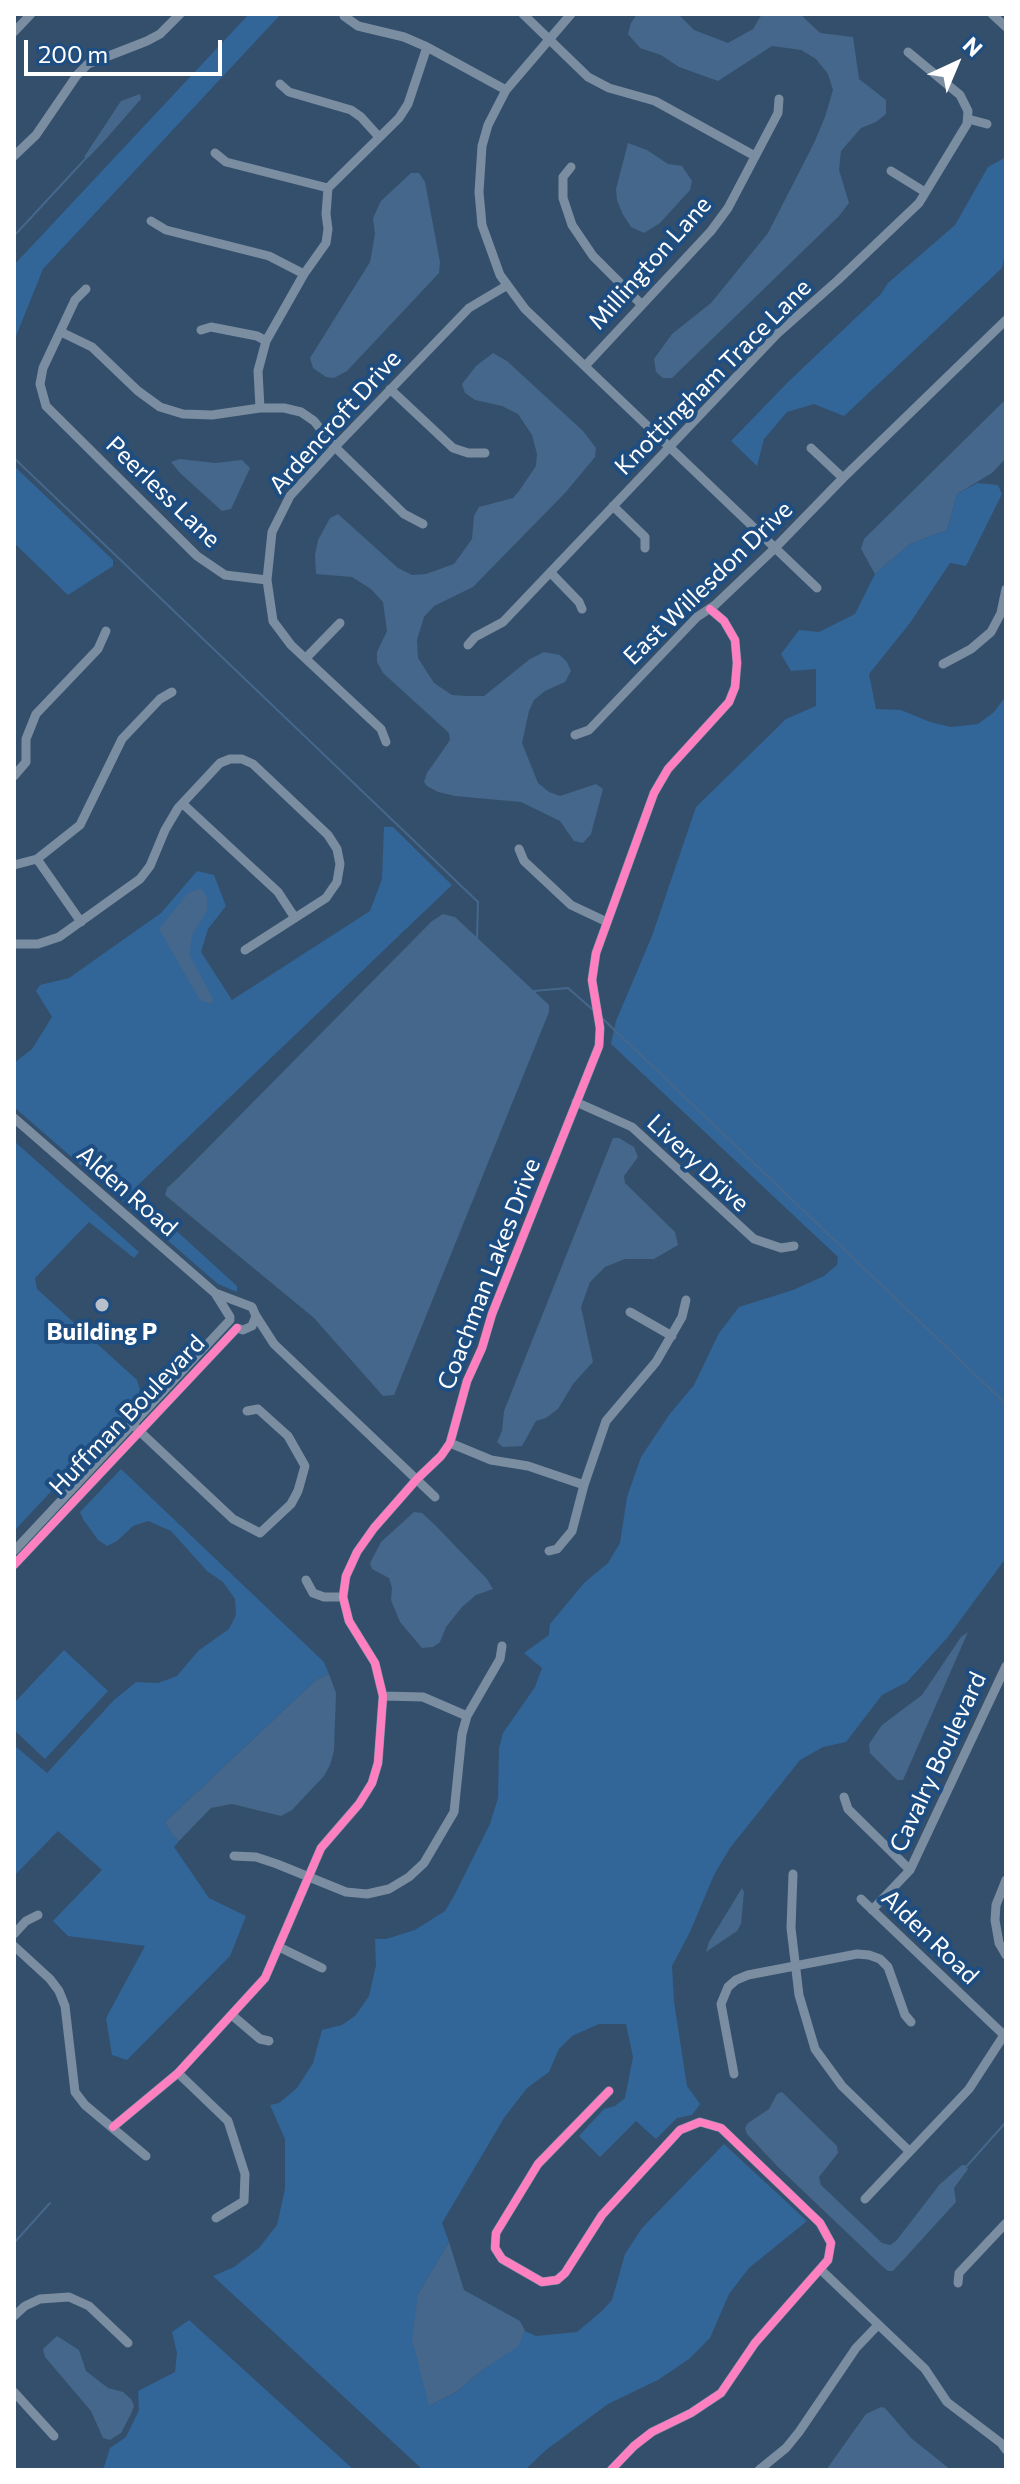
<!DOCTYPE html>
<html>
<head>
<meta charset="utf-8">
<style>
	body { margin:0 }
	#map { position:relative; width:1020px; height:2484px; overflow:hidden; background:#344f6b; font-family:Commissioner,sans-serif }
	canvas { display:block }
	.frame { position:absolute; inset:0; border:16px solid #fff; pointer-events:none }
	.north { position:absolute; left:916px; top:24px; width:80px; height:80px; -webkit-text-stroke:6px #1e4e81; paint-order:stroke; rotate:44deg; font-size:22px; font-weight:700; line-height:32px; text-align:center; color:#fff }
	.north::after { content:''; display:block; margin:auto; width:28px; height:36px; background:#fff; clip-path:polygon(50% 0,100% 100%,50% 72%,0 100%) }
	.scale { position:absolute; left:24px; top:40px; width:198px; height:36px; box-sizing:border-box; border:4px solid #fff; border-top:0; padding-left:10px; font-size:24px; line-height:28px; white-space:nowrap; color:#fff; -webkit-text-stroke:6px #1e4e81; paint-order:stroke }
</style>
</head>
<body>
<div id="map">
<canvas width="1020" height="2484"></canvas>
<div class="frame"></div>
<div class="north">N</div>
<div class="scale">200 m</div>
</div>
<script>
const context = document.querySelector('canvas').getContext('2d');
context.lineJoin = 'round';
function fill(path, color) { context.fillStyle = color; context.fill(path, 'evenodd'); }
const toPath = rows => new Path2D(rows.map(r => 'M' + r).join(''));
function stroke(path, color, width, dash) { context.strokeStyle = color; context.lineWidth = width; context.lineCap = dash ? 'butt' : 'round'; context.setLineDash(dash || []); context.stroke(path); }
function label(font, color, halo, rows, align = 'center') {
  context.font = font + ' Commissioner,sans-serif'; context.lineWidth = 8; context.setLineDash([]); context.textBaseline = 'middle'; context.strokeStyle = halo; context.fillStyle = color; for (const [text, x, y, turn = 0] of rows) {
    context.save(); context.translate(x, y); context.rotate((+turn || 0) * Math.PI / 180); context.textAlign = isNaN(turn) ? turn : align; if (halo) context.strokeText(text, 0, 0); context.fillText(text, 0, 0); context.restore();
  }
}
fill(toPath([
	[249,14,281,14,43,269,14,341,14,265],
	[1006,157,1006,249,1002,268,844,416,814,404,787,412,764,439,757,466,731,441,788,382,881,294,888,283,955,225,988,167],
	[14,466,113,560,113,566,68,595,14,543],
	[977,483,998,485,1002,494,966,566,950,563,910,623,869,674,876,709,901,710,930,722,951,727,978,724,994,712,1006,696,1006,1558,947,1638,907,1682,882,1695,846,1742,823,1747,800,1760,730,1848,714,1875,690,1932,672,1966,674,2002,687,2086,700,2104,692,2115,677,2118,656,2139,636,2121,600,2157,579,2136,604,2109,615,2106,625,2098,633,2057,626,2024,599,2024,572,2036,559,2049,549,2072,527,2088,504,2118,442,2223,449,2242,418,2294,429,2406,458,2391,481,2371,517,2347,525,2331,536,2336,577,2332,602,2311,612,2300,625,2254,642,2228,724,2144,807,2221,749,2268,729,2294,710,2338,689,2359,658,2380,608,2404,546,2450,525,2470,423,2470,213,2276,234,2267,259,2248,277,2225,285,2189,285,2139,270,2105,279,2103,297,2088,313,2063,322,2030,342,2025,355,2016,369,1996,376,1965,375,1939,386,1939,415,1930,445,1911,454,1896,490,1824,498,1798,499,1748,503,1733,535,1687,542,1668,524,1653,549,1635,550,1624,584,1583,608,1563,620,1543,627,1497,641,1457,669,1415,694,1385,719,1333,739,1307,793,1290,824,1276,837,1265,838,1257,611,1044,616,1021,652,936,696,807,786,719,816,706,816,669,791,671,781,654,799,630,819,632,855,614,875,574,910,544,947,530,957,494],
	[384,827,393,827,452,885,138,1185,137,1195,237,1286,237,1292,218,1284,14,1107,14,1063,32,1049,52,1017,36,991,40,985,69,978,161,913,197,871,214,875,226,906,208,929,201,952,232,1000,370,911,382,879],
	[14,1141,139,1252,134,1258,89,1222,35,1278,37,1289,137,1380,140,1390,137,1400,14,1531],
	[121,1469,324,1662,329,1674,317,1679,165,1822,172,1834,179,1841,174,1847,209,1898,246,1916,230,1956,127,2060,112,2055,106,2018,145,1946,68,1936,53,1921,102,1870,58,1831,14,1876,14,1745,47,1773,114,1700,136,1682,158,1683,177,1676,198,1651,229,1629,236,1615,235,1599,223,1582,207,1571,171,1531,148,1521,133,1526,117,1541,107,1546,98,1540,83,1519,80,1512],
	[64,1650,108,1691,45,1759,14,1730,14,1703],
	[189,2320,354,2470,103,2470,110,2448,126,2437,139,2410,138,2391,175,2372,177,2353,172,2332]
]), '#326598');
fill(toPath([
	[637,14,678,14,694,30,728,43,753,29,762,14,800,14,820,33,853,37,859,79,886,100,886,114,876,122,861,128,841,151,839,170,849,203,839,216,672,378,663,378,656,372,654,359,672,334,711,303,768,233,814,143,825,117,833,90,828,74,816,59,801,50,787,48,772,46,718,81,679,67,661,55,640,48,628,34,631,23],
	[140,94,141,99,105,140,89,157,84,157,121,101],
	[628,143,647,150,668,164,682,166,692,181,690,190,660,223,644,233,631,227,622,213,617,200,616,189],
	[411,173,419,173,425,182,440,262,439,273,347,371,334,378,326,377,313,368,310,358,370,262,375,234,373,218,381,201],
	[493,353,507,361,583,431,596,448,595,457,565,493,473,587,434,606,424,617,417,640,418,658,434,683,452,695,466,696,484,696,530,659,544,652,560,655,567,662,571,671,565,682,545,691,534,700,529,711,522,743,538,783,549,792,560,796,596,784,603,789,591,834,583,843,574,841,560,821,521,802,455,796,438,792,427,786,424,782,427,773,450,740,449,733,383,673,377,662,377,652,387,631,383,602,371,589,352,577,316,574,315,555,318,540,330,518,338,514,398,568,412,575,426,574,454,564,472,539,474,516,479,507,513,498,519,491,536,466,537,454,532,435,518,414,502,406,475,400,465,393,462,384,476,366],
	[1006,399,1006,458,992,473,957,494,947,530,910,544,875,574,861,549,864,539],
	[180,459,215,463,242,460,250,468,231,509,222,511,180,473,171,462],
	[201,888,207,897,207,911,193,933,189,954,213,999,212,1004,200,1000,159,929,188,893],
	[443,914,455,917,549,1005,549,1012,394,1395,383,1396,314,1318,165,1195,167,1188,179,1177,432,921],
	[613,1138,619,1138,634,1147,638,1157,624,1176,625,1183,675,1232,678,1245,654,1259,625,1259,605,1267,590,1282,581,1307,593,1362,573,1384,558,1409,546,1418,536,1421,522,1446,503,1447,497,1442,502,1431,504,1411],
	[414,1512,422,1513,436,1526,487,1579,493,1589,476,1595,462,1607,446,1627,440,1642,433,1647,422,1648,400,1622,391,1600,392,1588,389,1578,372,1569,370,1563,381,1542],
	[968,1632,903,1780,897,1780,870,1753,869,1744,882,1725,922,1695,961,1637],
	[329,1674,336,1693,334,1751,330,1765,324,1776,292,1810,281,1816,232,1804,211,1808,179,1841,172,1834,165,1822,317,1679],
	[742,1888,744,1892,741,1924,737,1931,706,1952,709,1942],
	[782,2092,837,2146,838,2153,819,2177,821,2185,882,2243,890,2245,896,2241,940,2184,962,2165,965,2165,968,2169,954,2188,956,2202,893,2271,888,2271,882,2266,779,2168,747,2134,745,2128,748,2123,769,2109,777,2094],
	[449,2242,464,2290,520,2321,525,2331,518,2347,481,2371,458,2391,429,2406,412,2339,418,2294],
	[57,2336,79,2350,86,2371,108,2388,123,2392,131,2399,134,2406,131,2414,121,2433,110,2440,103,2438,91,2411,45,2357,43,2349],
	[881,2407,885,2408,911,2438,951,2470,826,2470,866,2414]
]), '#44678b');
stroke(toPath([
	[14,236,87,157],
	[14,458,478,902,477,938],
	[534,991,568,988,592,1009],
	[603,1019,1006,1404],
	[966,2167,1006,2122],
	[14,2243,50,2203]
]), '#44678b', 2);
stroke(toPath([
	[523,14,588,77,609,88,655,101,755,156],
	[571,14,506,90,488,125,482,146,479,192,482,225,500,275,525,309,817,588],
	[992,14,1006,27],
	[344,16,358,26,404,37,427,47,506,90],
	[14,32,31,14],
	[280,84,289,92,351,110,361,117,379,137],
	[968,119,987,124],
	[215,153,226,162,328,188],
	[14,156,36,135,77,75,88,64,147,41,160,34,180,14],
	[571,167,563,177,563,198,572,225,593,256,641,304],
	[891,171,925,192],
	[151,221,166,230,269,256,304,274],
	[86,289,75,300,43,368,40,384,46,406,197,556,225,575,267,580],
	[201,330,211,327,257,336,266,341],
	[61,332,92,347,138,391,160,407,183,414,212,415,260,408,284,408,301,412,314,421,335,447,404,514,423,524],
	[586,365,711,231,728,208,778,113,779,99],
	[390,389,453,448,468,453,485,453],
	[260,408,258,371,266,341,304,274,326,243,328,229,326,214,328,188,399,118,408,104,427,47],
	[811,448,843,478],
	[613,506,645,537,645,548],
	[551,573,579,602,582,609],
	[468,645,475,637,503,622,777,334,838,280,919,203,967,124,968,111,960,95,908,52],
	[306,658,340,623],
	[943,664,971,649,991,632,1001,613,1006,589],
	[575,735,589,730,697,617,715,605,774,549,843,478,1006,320],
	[386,742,381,729,291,645,273,621,267,580,272,532,290,496,335,447,469,308,506,286],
	[14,776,26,762,26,739,36,714,98,649,106,631],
	[183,804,278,892,295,918],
	[519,849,524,861,571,905,607,922],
	[37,859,81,922],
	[14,865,37,859,80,825,122,739,160,699,172,692],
	[14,944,38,944,59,937,140,879,150,866,165,830,178,808,220,763,230,759,242,759,253,764,328,835,337,849,340,864,337,882,326,898,245,950],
	[576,1102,632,1127,754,1239,781,1248,794,1246],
	[14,1118,215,1293,252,1307,256,1316,252,1326,243,1330,237,1328],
	[215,1293,230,1317],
	[630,1312,672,1336],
	[256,1316,274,1344,435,1497],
	[134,1426,233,1519,260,1533,291,1504,298,1491,305,1466,288,1436,258,1409,247,1411],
	[450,1443,491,1460,528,1466,584,1485],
	[14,1551,230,1320],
	[549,1551,557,1549,572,1531,584,1485,606,1421,656,1362,682,1317,686,1300],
	[14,1565,237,1328],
	[306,1580,313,1593,324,1597,343,1597],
	[383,1696,423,1697,467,1716],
	[844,1797,848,1809,910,1870],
	[234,1856,256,1857,277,1864,346,1892,367,1894,389,1889,409,1877,424,1863,454,1812,462,1734,467,1716,500,1659,502,1646],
	[793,1874,791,1928,799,1995,815,2049,842,2086,909,2151],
	[1006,1880,996,1905,995,1920,999,1943,1006,1955],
	[861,1899,1006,2037],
	[872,1910,910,1870,1006,1666],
	[14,1934,26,1921,38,1915],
	[14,1946,50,1979,59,1991,65,2006,75,2092,85,2105,146,2156],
	[279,1947,322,1968],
	[233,2016,260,2039,269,2041],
	[178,2073,228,2121,245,2174,244,2201,216,2218],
	[734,2074,721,2004,728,1987,736,1980,748,1975,857,1954,869,1955,880,1959,888,1967,905,2015,911,2022],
	[609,2091,538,2164,496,2233,495,2248,502,2259,542,2282,557,2280,565,2273,602,2215,680,2130,700,2122,721,2128,820,2223,831,2243,828,2260,755,2343,721,2393,691,2413,652,2432,634,2446,611,2470],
	[113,2127,178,2073,265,1978,321,1848,359,1804,372,1783,378,1763,383,1696,375,1663,349,1621,343,1597,346,1576,357,1552,374,1528,417,1479,441,1456,450,1443,467,1381,482,1348,492,1314,599,1046,600,1028,592,980,596,953,654,793,668,769,729,702,735,687,737,663,735,640,724,621,710,609],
	[865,2199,969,2089,1006,2032],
	[820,2269,925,2369,947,2402,1001,2443,1006,2450],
	[958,2283,959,2273,1006,2223],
	[14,2316,25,2306,40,2299,69,2297,89,2306,128,2343],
	[14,2392,54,2436],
	[759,2470,786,2448,799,2432,856,2348,878,2325]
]), '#7a8da1', 9);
stroke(toPath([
	[14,1565,237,1328],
	[609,2091,538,2164,496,2233,495,2248,502,2259,542,2282,557,2280,565,2273,602,2215,680,2130,700,2122,721,2128,820,2223,831,2243,828,2260,755,2343,721,2393,691,2413,652,2432,634,2446,611,2470],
	[113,2127,178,2073,265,1978,321,1848,359,1804,372,1783,378,1763,383,1696,375,1663,349,1621,343,1597,346,1576,357,1552,374,1528,417,1479,441,1456,450,1443,467,1381,482,1348,492,1314,599,1046,600,1028,592,980,596,953,654,793,668,769,729,702,735,687,737,663,735,640,724,621,710,609]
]), '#ff80c0', 8);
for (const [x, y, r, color] of [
	[102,1305,8,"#b8c1cb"]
]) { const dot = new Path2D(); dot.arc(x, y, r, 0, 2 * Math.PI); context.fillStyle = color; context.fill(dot); stroke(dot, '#1e4e81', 3); }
label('24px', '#fff', '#1e4e81', [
	["Millington Lane",650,263,-48],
	["Knottingham Trace Lane",713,377,-45],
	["Ardencroft Drive",335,422,-48],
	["Peerless Lane",163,492,44],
	["East Willesdon Drive",708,583,-44],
	["Livery Drive",698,1163,43],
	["Alden Road",127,1191,41],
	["Coachman Lakes Drive",489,1274,-69],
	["Huffman Boulevard",127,1415,-46],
	["Cavalry Boulevard",938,1762,-65],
	["Alden Road",930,1937,44]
]);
label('bold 24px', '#fff', '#1e4e81', [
	["Building P",102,1332]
]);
</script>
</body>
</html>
